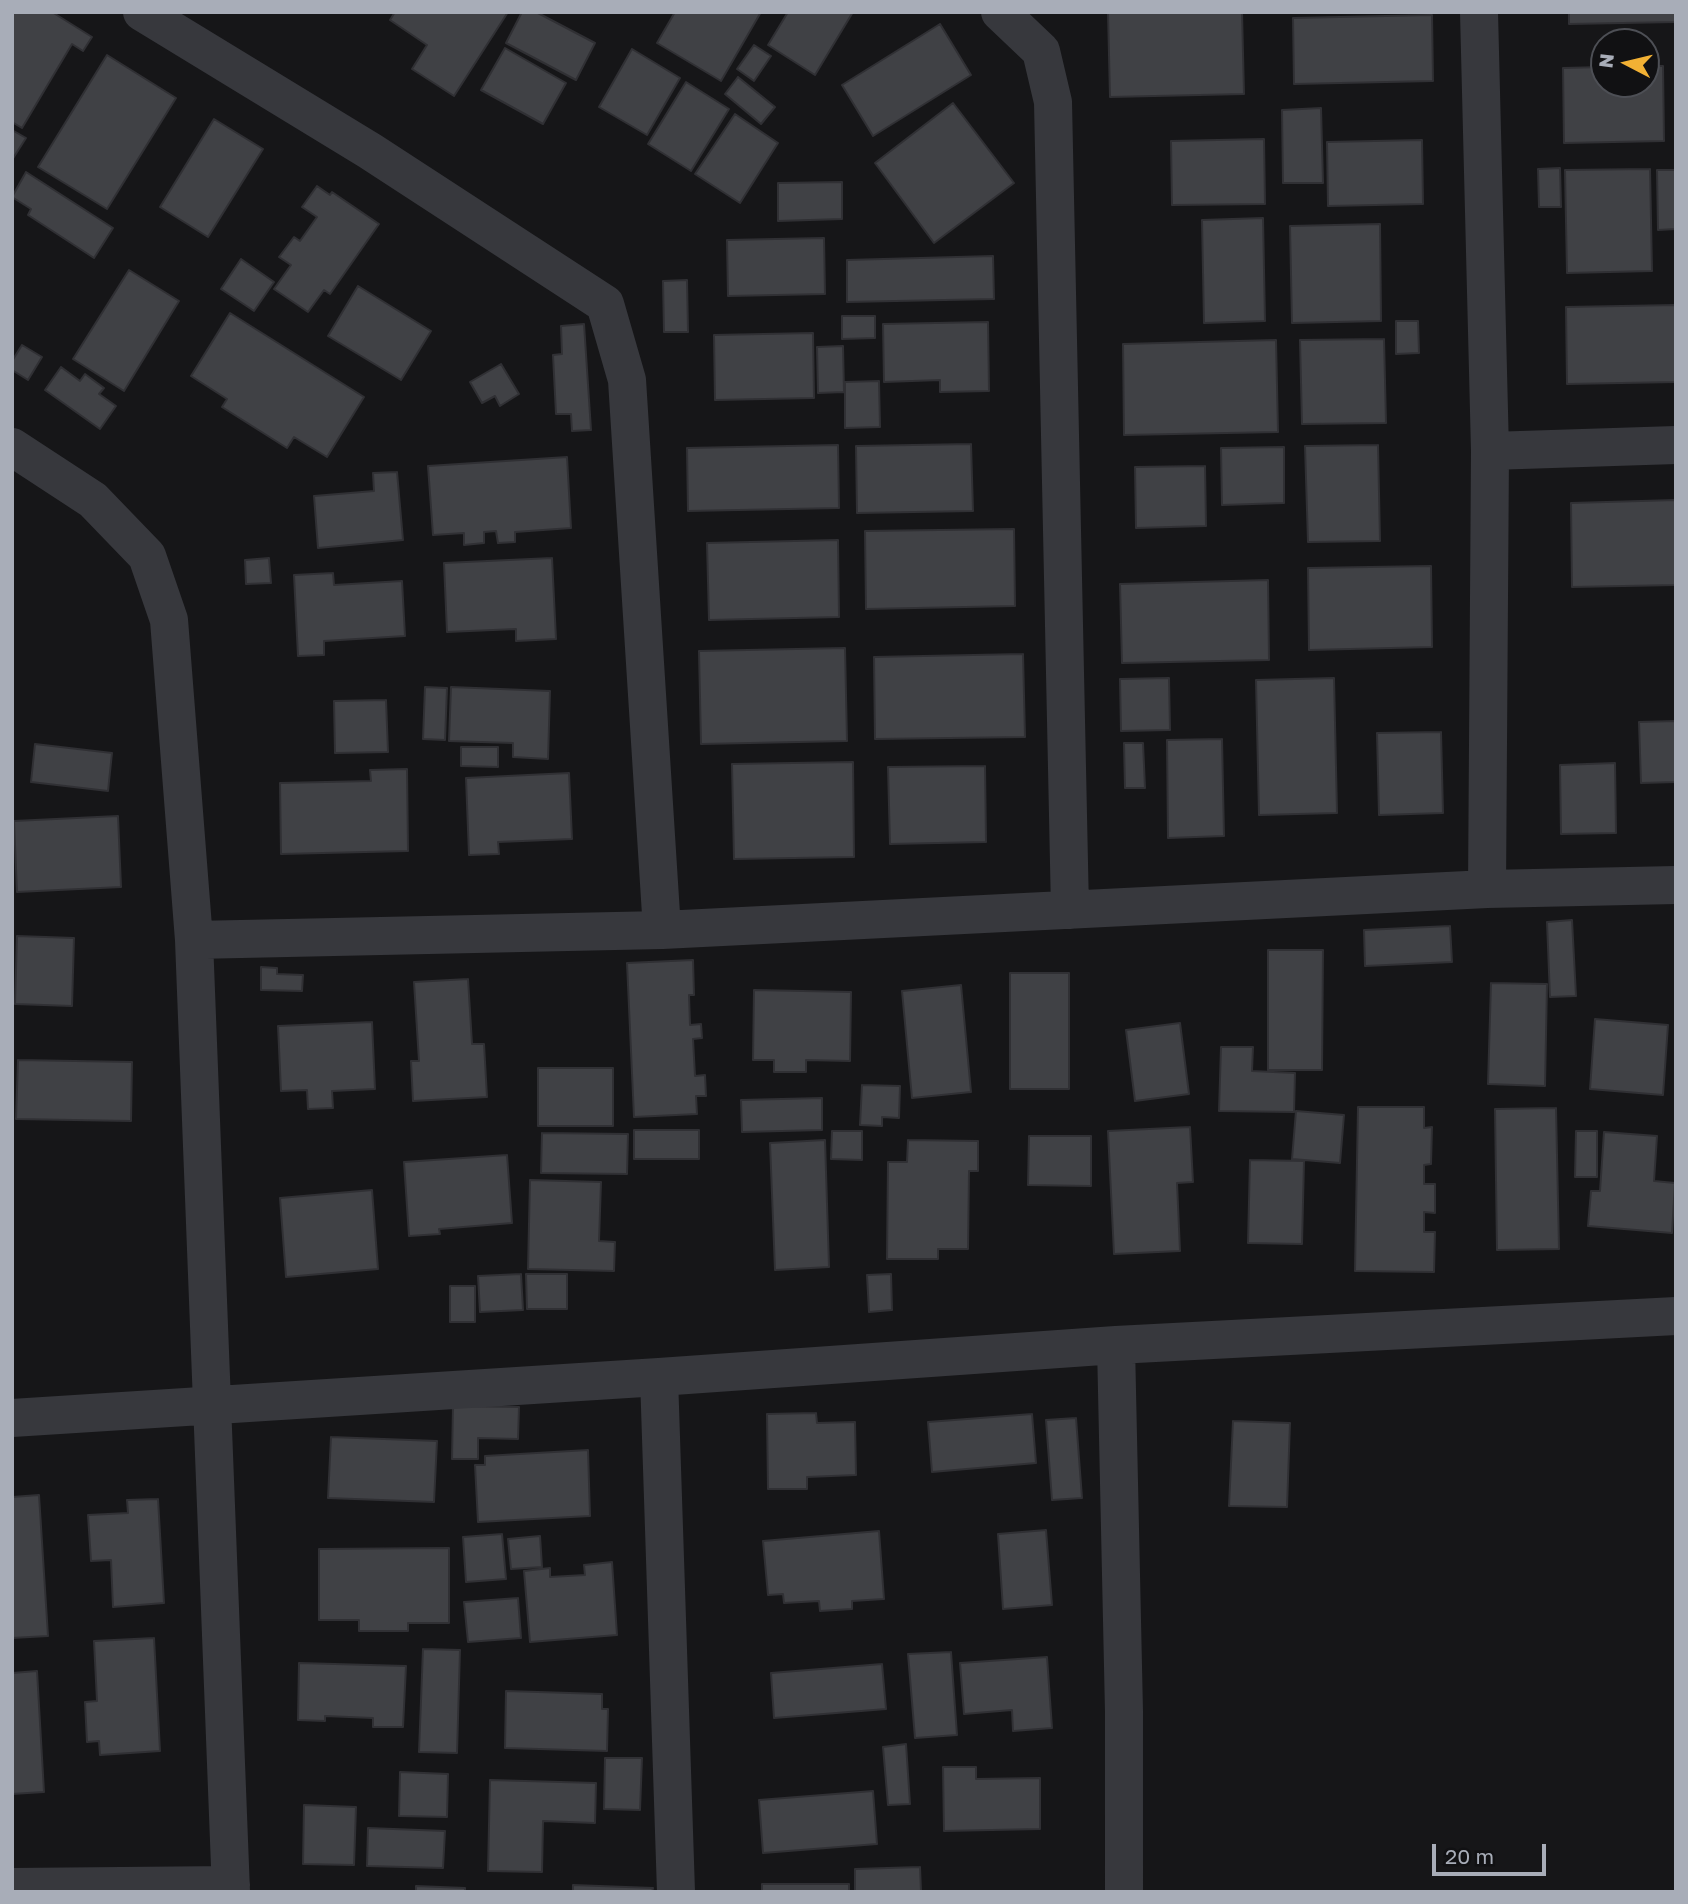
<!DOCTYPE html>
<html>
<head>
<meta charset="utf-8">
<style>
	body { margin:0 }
	#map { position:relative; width:1688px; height:1904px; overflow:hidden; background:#161618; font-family:"Golos Text",sans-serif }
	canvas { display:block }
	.frame { position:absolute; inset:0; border:14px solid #a8adb8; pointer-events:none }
	.north { position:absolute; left:1590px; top:28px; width:70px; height:70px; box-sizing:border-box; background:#111113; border:2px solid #4d4f55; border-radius:50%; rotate:277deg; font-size:19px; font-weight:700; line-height:28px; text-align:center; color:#a8adb8 }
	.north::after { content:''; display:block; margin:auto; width:24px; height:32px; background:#f2b134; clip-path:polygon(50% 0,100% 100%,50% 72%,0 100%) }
	.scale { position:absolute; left:1432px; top:1844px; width:114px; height:32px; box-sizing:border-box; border:4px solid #a8adb8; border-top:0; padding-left:9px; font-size:21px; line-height:24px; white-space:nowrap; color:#a8adb8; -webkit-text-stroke:5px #111113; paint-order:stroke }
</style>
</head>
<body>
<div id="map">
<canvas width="1688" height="1904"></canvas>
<div class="frame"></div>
<div class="north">N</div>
<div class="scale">20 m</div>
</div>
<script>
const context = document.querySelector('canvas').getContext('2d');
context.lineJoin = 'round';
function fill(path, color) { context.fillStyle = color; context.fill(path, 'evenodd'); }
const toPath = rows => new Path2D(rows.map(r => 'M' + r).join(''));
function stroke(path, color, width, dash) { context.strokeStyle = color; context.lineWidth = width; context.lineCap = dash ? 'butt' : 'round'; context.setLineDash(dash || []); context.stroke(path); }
const building = toPath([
	[12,12,52,12,92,37,83,51,72,44,22,128,12,122,12,12],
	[395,12,508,12,454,96,412,69,427,45,390,20,395,12],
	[522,12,536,12,595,43,576,80,506,43,522,12],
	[675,12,761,12,721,81,657,43,675,12],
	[788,12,853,12,815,75,768,45,788,12],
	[1108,12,1242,12,1244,94,1110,97,1108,12],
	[1569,12,1676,12,1676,22,1569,24,1569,12],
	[1432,15,1433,81,1294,84,1293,18,1432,15],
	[940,24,971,75,873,136,842,85,940,24],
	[754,45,771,56,754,81,737,69,754,45],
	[505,48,566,83,543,124,481,90,505,48],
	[632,49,680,78,647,135,599,107,632,49],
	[107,55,176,98,107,209,38,167,107,55],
	[1646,66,1663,66,1664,141,1564,143,1563,68,1604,67,1604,84,1646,84,1646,66],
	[738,77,775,107,761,124,725,94,738,77],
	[686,82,729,109,691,171,648,144,686,82],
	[953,103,1014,183,934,243,875,163,953,103],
	[1321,108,1323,183,1283,183,1282,110,1321,108],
	[735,114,778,143,740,203,695,174,735,114],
	[214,119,263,149,208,237,160,207,214,119],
	[12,130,26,138,12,160,12,130],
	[1264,139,1265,204,1172,205,1171,141,1264,139],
	[1422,140,1423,204,1328,206,1327,142,1422,140],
	[1560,168,1561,207,1539,207,1538,169,1560,168],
	[1650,169,1652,271,1567,273,1565,170,1650,169],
	[1657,170,1676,170,1676,229,1658,230,1657,170],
	[26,172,113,228,94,258,28,215,31,209,12,197,26,172],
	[842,182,842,219,778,221,778,183,842,182],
	[317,186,330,195,332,192,379,224,330,294,324,290,308,312,274,289,291,265,279,257,294,237,300,241,317,217,302,207,317,186],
	[1263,218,1265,321,1204,323,1202,220,1263,218],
	[1380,224,1381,321,1292,323,1290,226,1380,224],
	[824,238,825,294,728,296,727,240,824,238],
	[993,256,994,299,847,302,847,260,993,256],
	[241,259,274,282,254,311,221,289,241,259],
	[129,270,179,301,124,391,73,359,129,270],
	[687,280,688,332,664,332,663,281,687,280],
	[358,286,431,331,401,380,328,336,358,286],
	[1676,305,1676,382,1567,384,1566,307,1676,305],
	[230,313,364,397,327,457,294,437,287,448,222,407,227,399,191,376,230,313],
	[842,316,875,316,875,338,842,339,842,316],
	[1396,321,1418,321,1419,353,1396,354,1396,321],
	[988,322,989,391,940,392,940,380,884,382,883,324,988,322],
	[584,324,591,430,572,431,571,414,556,414,553,355,562,354,561,326,584,324],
	[813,333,814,398,715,400,714,335,813,333],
	[1384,339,1386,423,1302,424,1300,340,1384,339],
	[1276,340,1278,432,1124,435,1123,344,1276,340],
	[22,345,42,357,28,380,12,370,12,361,22,345],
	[843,346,844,392,818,393,817,347,843,346],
	[501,364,519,394,500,406,495,396,482,403,470,382,501,364],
	[61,367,80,381,85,374,104,388,99,394,116,406,100,429,45,390,61,367],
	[879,381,880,427,845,428,845,382,879,381],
	[971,444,973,511,857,513,856,446,971,444],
	[838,445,839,508,688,511,687,448,838,445],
	[1378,445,1380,541,1308,542,1305,446,1378,445],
	[1284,447,1284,503,1222,505,1221,448,1284,447],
	[567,457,571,528,515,532,515,542,498,543,496,531,484,532,484,543,464,545,464,533,433,535,428,466,567,457],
	[1205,466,1206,526,1136,528,1135,467,1205,466],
	[397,472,403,540,318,548,314,496,374,491,373,473,397,472],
	[1676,500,1676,585,1572,587,1571,503,1676,500],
	[1014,529,1015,606,866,609,865,531,1014,529],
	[838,540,839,617,709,620,707,543,838,540],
	[269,558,271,583,246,584,245,560,269,558],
	[552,558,556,639,516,641,516,629,447,632,444,563,552,558],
	[1431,566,1432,647,1309,650,1308,568,1431,566],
	[333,573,334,585,402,581,405,636,324,641,324,655,298,656,294,575,333,573],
	[1268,580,1269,660,1122,663,1120,584,1268,580],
	[845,648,847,741,701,744,699,651,845,648],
	[1023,654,1025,737,875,739,874,657,1023,654],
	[1169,678,1170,730,1121,731,1120,679,1169,678],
	[1334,678,1337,813,1259,815,1256,680,1334,678],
	[425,687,447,688,445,740,423,739,425,687],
	[451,687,550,691,548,759,513,757,513,743,449,741,451,687],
	[386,700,388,752,335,753,334,701,386,700],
	[1676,721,1676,782,1641,783,1639,722,1676,721],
	[1441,732,1443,813,1379,815,1377,733,1441,732],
	[1222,739,1224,836,1168,838,1167,740,1222,739],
	[1124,743,1143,743,1145,788,1125,788,1124,743],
	[35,744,112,753,108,791,31,782,35,744],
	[461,747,498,747,498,767,461,766,461,747],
	[853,762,854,857,734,859,732,764,853,762],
	[1615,763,1616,833,1561,834,1560,765,1615,763],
	[985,766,986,842,890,844,888,767,985,766],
	[407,769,408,851,281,854,280,783,371,781,370,770,407,769],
	[569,773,572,839,498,842,499,854,469,855,466,778,569,773],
	[118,816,121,887,17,892,14,821,118,816],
	[1572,920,1576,996,1550,997,1547,922,1572,920],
	[1450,926,1452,962,1365,966,1364,930,1450,926],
	[17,936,74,938,72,1006,15,1004,17,936],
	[1268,950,1323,950,1322,1070,1268,1070,1268,950],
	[693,960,694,995,689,995,690,1025,701,1024,702,1038,693,1039,695,1076,705,1075,706,1096,696,1096,697,1114,634,1117,627,963,693,960],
	[261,967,277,968,277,974,303,975,302,991,261,990,261,967],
	[1010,973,1069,973,1069,1089,1010,1089,1010,973],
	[468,979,472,1044,484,1044,487,1097,413,1101,411,1061,419,1061,414,982,468,979],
	[1491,983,1547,984,1545,1086,1488,1084,1491,983],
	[961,985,971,1092,912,1098,902,991,961,985],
	[754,990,851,992,850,1061,806,1060,806,1072,774,1072,774,1060,753,1060,754,990],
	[1595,1019,1668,1025,1663,1095,1590,1089,1595,1019],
	[372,1022,375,1089,332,1091,333,1108,308,1109,307,1090,281,1091,278,1026,372,1022],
	[1180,1023,1189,1094,1135,1101,1126,1030,1180,1023],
	[1221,1047,1253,1047,1252,1071,1295,1073,1294,1112,1219,1111,1221,1047],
	[18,1060,132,1062,131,1121,16,1119,18,1060],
	[538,1068,613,1068,613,1126,538,1126,538,1068],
	[862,1085,900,1086,899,1118,882,1117,882,1126,860,1125,862,1085],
	[822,1098,822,1130,742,1132,741,1100,822,1098],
	[1358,1107,1424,1107,1424,1128,1432,1127,1431,1164,1424,1165,1424,1184,1435,1184,1435,1213,1424,1212,1424,1232,1435,1232,1434,1272,1355,1271,1358,1107],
	[1556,1108,1559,1249,1497,1250,1495,1109,1556,1108],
	[1296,1111,1344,1115,1340,1163,1292,1159,1296,1111],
	[1190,1127,1193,1182,1177,1183,1180,1251,1114,1254,1108,1131,1190,1127],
	[634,1130,699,1130,699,1159,634,1159,634,1130],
	[832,1131,862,1131,862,1160,831,1159,832,1131],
	[1576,1131,1597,1131,1597,1177,1575,1177,1576,1131],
	[1604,1132,1657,1136,1654,1181,1675,1183,1672,1233,1588,1226,1591,1191,1600,1191,1604,1132],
	[542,1133,628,1134,627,1174,541,1173,542,1133],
	[1029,1136,1091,1136,1091,1186,1028,1185,1029,1136],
	[825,1140,829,1267,775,1270,770,1143,825,1140],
	[908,1140,978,1141,978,1171,969,1171,968,1249,938,1249,938,1259,887,1259,888,1162,907,1162,908,1140],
	[507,1155,512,1223,439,1229,440,1234,409,1236,404,1162,507,1155],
	[1250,1160,1304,1161,1302,1244,1248,1243,1250,1160],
	[530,1180,601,1182,599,1241,615,1242,614,1271,528,1269,530,1180],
	[372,1190,378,1269,286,1277,280,1198,372,1190],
	[521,1274,523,1310,480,1312,478,1276,521,1274],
	[526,1274,567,1274,567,1309,527,1309,526,1274],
	[891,1274,892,1310,869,1312,867,1275,891,1274],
	[450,1286,475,1286,475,1322,450,1322,450,1286],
	[453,1406,519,1407,518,1439,478,1438,478,1459,452,1459,453,1406],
	[816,1413,817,1423,855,1422,856,1475,807,1477,807,1489,768,1489,767,1414,816,1413],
	[1032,1414,1036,1463,932,1472,928,1422,1032,1414],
	[1076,1418,1082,1498,1052,1500,1046,1420,1076,1418],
	[1233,1421,1290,1423,1287,1507,1229,1506,1233,1421],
	[331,1437,437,1441,434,1502,328,1498,331,1437],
	[588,1450,590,1516,478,1522,475,1465,485,1465,485,1456,588,1450],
	[39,1495,48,1636,12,1638,12,1497,39,1495],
	[158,1499,164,1603,113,1607,111,1560,91,1561,88,1515,128,1513,127,1500,158,1499],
	[1046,1530,1052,1605,1003,1609,998,1534,1046,1530],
	[879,1531,884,1599,852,1601,852,1609,820,1611,819,1601,784,1603,783,1594,768,1595,763,1541,879,1531],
	[502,1534,506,1579,466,1582,463,1537,502,1534],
	[540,1536,542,1567,511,1569,508,1539,540,1536],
	[449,1548,449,1623,408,1623,408,1631,359,1631,359,1620,319,1620,319,1549,449,1548],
	[612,1562,617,1635,530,1642,524,1571,550,1568,550,1577,585,1575,584,1565,612,1562],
	[518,1598,521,1638,468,1642,464,1602,518,1598],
	[154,1638,160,1751,100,1755,99,1741,87,1742,85,1702,97,1701,94,1641,154,1638],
	[423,1649,460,1650,457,1753,419,1752,423,1649],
	[951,1652,957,1735,915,1738,908,1654,951,1652],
	[1047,1657,1052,1728,1013,1731,1012,1710,964,1714,960,1663,1047,1657],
	[299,1663,406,1666,403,1727,373,1727,373,1718,325,1716,325,1721,298,1720,299,1663],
	[882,1664,886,1709,774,1718,771,1673,882,1664],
	[37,1671,44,1792,12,1794,12,1673,37,1671],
	[506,1691,602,1694,602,1709,608,1709,607,1751,505,1748,506,1691],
	[906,1744,910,1804,888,1805,883,1747,906,1744],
	[605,1758,642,1758,640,1810,604,1809,605,1758],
	[943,1767,976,1767,976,1779,1040,1778,1040,1829,944,1831,943,1767],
	[400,1772,448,1774,447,1817,399,1816,400,1772],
	[490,1780,596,1783,595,1823,543,1821,542,1872,488,1871,490,1780],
	[873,1791,877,1844,763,1853,759,1800,873,1791],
	[304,1805,356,1807,354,1865,303,1864,304,1805],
	[368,1828,445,1831,443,1868,367,1866,368,1828],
	[920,1867,921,1892,855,1891,855,1869,920,1867],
	[762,1884,849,1884,849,1892,762,1892,762,1884],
	[573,1885,653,1888,652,1892,573,1892,573,1885],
	[416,1886,465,1888,465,1892,416,1892,416,1886]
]);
fill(building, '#404145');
stroke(building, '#303034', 2);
stroke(toPath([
	[142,12,370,151,605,304,627,380,662,930],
	[1000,12,1041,51,1053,102,1070,910],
	[1479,12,1490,451,1487,889],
	[12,447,93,500,147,556,169,620,194,940,231,1892],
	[1490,451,1676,445],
	[194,940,662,930,1487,889,1676,885],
	[1116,1345,1124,1712,1124,1892],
	[659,1377,676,1892],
	[12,1418,659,1377,1116,1345,1676,1316],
	[12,1887,231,1885]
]), '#37383d', 38);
</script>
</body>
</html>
